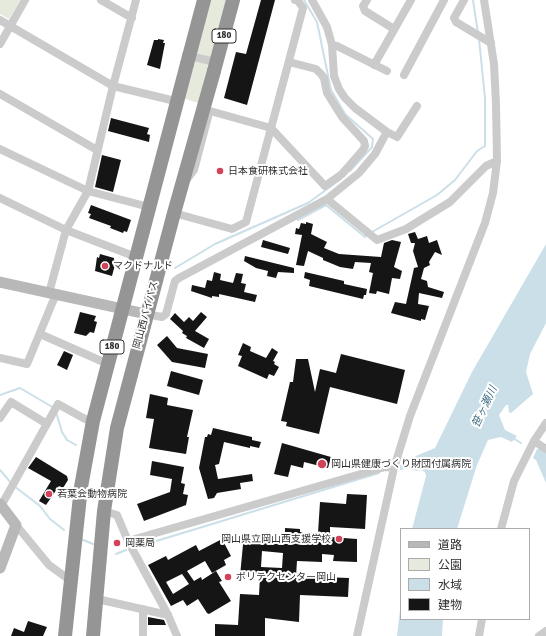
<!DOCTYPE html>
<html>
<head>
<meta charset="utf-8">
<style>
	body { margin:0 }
	#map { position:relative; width:546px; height:636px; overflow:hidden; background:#fff; font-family:Signika,"Noto Sans JP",sans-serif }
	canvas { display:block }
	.legend { position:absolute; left:400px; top:528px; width:130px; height:92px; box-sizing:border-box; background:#fff; border:1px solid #ababab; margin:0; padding:5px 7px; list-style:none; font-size:12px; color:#2e2e2e }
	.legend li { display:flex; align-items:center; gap:8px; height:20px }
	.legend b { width:20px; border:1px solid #ababab }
</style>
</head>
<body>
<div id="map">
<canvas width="546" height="636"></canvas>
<ul class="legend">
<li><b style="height:5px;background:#b8b8b8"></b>道路</li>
<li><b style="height:11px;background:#e5eadd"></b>公園</li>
<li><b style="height:11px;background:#cbdfe8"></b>水域</li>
<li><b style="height:11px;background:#151515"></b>建物</li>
</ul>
</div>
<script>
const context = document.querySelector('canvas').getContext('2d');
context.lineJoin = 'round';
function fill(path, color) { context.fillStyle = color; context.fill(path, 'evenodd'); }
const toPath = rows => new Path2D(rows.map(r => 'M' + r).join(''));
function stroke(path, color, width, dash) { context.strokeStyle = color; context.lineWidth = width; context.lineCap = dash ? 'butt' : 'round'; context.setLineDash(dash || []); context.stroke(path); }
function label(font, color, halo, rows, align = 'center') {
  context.font = font + ' Signika,"Noto Sans JP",sans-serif'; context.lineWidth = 4; context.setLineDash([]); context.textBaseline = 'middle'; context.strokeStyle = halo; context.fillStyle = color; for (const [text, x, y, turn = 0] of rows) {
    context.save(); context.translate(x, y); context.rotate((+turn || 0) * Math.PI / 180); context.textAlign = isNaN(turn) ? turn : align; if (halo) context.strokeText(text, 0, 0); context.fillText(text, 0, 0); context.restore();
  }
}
fill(toPath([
	[0,0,20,0,9,19,0,14],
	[208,0,228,0,213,58,195,53],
	[193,60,211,65,201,104,183,98]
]), '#e5eadd');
fill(toPath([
	[546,244,546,323,530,354,526,372,533,394,511,413,509,412,508,405,506,405,499,415,505,430,517,436,512,442,501,437,488,440,477,465,457,529,412,529,426,476,425,472,421,470,416,471,410,468,400,470,399,466,418,455,435,448,472,372],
	[540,448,546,452,546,483,536,460,533,458,537,449],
	[401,601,401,619,443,619,442,636,397,636]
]), '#cbdfe8');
stroke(toPath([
	[304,0,317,22,331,90,345,114,373,139,372,147,350,171],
	[473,0,478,33],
	[297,218,298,220,326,205,365,237,366,235],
	[372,232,437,195,455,180,477,151,485,146,485,98,479,39],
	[175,268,215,244,308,203,341,179],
	[0,395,20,388,54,408],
	[56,412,62,432,67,440,76,445],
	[513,438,521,443],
	[0,470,11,483],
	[14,486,40,506,50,519,64,530],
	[81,539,93,544],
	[140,546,379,473],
	[116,554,126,550]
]), '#cbdfe8', 2);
fill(toPath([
	[261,0,275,0,247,105,224,98,236,52,246,54],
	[158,39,164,40,163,43,165,43,160,69,147,65,154,40,158,40],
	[111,118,149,128,147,134,150,135,149,142,108,131],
	[102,155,121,160,113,192,95,187],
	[91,205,131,220,127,232,124,231,123,233,110,228,111,226,89,218,91,214,88,213],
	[306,222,313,224,311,234,327,242,324,248,339,254,381,257,384,243,392,240,401,242,394,267,402,271,400,279,392,278,389,294,377,291,376,294,369,293,373,273,369,272,371,263,355,262,353,269,340,267,323,260,323,258,308,251,304,266,296,265,302,235,295,234,296,228,299,229,301,223,306,224],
	[415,232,418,239,427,236,429,243,437,240,442,255,435,252,429,262,430,265,424,268,421,279,427,281,428,287,444,292,442,298,419,293,418,304,429,306,425,320,421,319,421,321,391,313,395,302,406,304,414,268,418,267,413,251,415,243,411,243,408,234],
	[263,240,290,248,288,254,261,247],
	[100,254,114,258,114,260,116,261,112,276,95,271,97,257,99,258],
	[245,256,294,268,294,273,278,272,276,278,267,276,268,271,256,268,244,261],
	[214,272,221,274,220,280,233,283,236,273,243,274,241,283,246,284,244,292,257,295,255,302,219,294,219,297,212,296,212,298,191,291,192,285,205,288,207,280,212,281],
	[305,272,344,281,344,284,367,289,366,295,364,295,363,299,309,286,310,280,304,278],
	[80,312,96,316,94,321,97,322,94,333,90,332,86,336,74,333],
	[201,312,207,317,195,331,209,339,204,348,186,338,187,336,182,333,183,331,170,319,175,313,184,322,189,317,193,321],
	[167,336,177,348,208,354,205,368,172,362,157,345],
	[243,343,251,347,250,351,266,358,272,348,278,352,273,361,275,362,274,364,279,367,274,376,269,374,267,379,238,366,242,356,238,355],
	[64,351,73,355,67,370,57,365],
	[341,354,405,370,397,404,330,387,319,434,286,426,287,422,281,421,290,382,293,382,296,359,308,359,315,392,320,369,336,373],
	[171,371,203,380,199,395,167,386],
	[150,394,168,398,167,405,193,410,187,437,189,437,186,454,149,448,154,419,146,418],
	[213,428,252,437,252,440,261,442,259,448,250,446,250,448,224,442,219,464,215,465,218,479,252,474,253,481,240,483,241,489,217,493,214,498,208,499,199,468,205,437,207,437,208,434,211,435],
	[282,443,331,457,328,468,304,462,303,468,291,465,288,477,274,474],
	[36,457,67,476,68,480,63,488,59,486,46,505,39,501,51,481,28,468],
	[152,461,184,467,181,483,185,484,183,494,188,495,186,505,144,521,137,504,170,492,172,479,150,475],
	[347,494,367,495,365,529,330,527,330,537,357,539,357,562,333,561,334,555,322,554,322,562,297,561,296,576,349,578,348,597,300,595,299,622,265,618,265,636,215,636,215,624,238,625,240,594,259,595,260,577,240,576,244,534,282,537,285,535,285,528,300,529,300,532,318,533,320,502,346,504],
	[262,551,283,553,282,568,261,567],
	[222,539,231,556,224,560,226,565,212,573,205,561,187,571,194,581,201,577,202,580,216,571,222,581,219,582,231,601,209,614,207,613,198,599,187,606,183,600,171,606,148,565,166,556,168,560,196,545,199,551],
	[182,574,189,584,173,594,166,582],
	[148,617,164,620,166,625,148,625],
	[28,621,47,627,43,636,11,636,14,628,24,632]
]), '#151515');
stroke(toPath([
	[101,0,132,18],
	[367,0,363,6,365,11,394,29],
	[464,0,454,18,456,22,491,43],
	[0,20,113,86,171,100],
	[0,44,25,0],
	[332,45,337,46,387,71],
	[186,55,219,63],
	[374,65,411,0],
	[404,75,444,0],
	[0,94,97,150],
	[210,111,271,128,325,186,342,174,363,150,365,146,364,141,342,117,327,93,324,78,321,74,316,69,289,62],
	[387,132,397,137,417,106],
	[0,149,88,191,149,207],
	[187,179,194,170,208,117],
	[0,198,66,230,136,257],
	[327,199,377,240,406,229,450,202,486,166,497,161],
	[174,213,232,229,246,222,303,8,298,1,295,0],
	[49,293,66,230,88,191,113,86,136,0],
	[146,314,162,317,166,314,175,281,179,278,327,199,359,173,375,154,383,139,387,132,355,108,345,98,339,89,334,76,332,45,327,27,312,0],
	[40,334,108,364],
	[0,358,27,364,56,294],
	[0,418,11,402,47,424],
	[534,441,546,449],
	[1,506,58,404,85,419,93,421],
	[104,511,117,515,128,541,168,615,177,636],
	[16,525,49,565,71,581],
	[501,529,514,481,534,441,546,423],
	[128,541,385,467,394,468],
	[97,599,168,615],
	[143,609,143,636],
	[357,636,394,468,410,416,485,223,493,193,497,161,496,104,494,64,484,0],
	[479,636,482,619],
	[539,636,546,631]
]), '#cbcbcb', 8);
stroke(toPath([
	[0,282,146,314],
	[0,504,16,525,0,568]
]), '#b8b8b8', 11);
stroke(toPath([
	[65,636,81,487,93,421,187,64],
	[93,636,104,511,117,428,174,213,214,71]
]), '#959595', 14);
stroke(toPath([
	[187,64,204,0],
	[214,71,233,0]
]), '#959595', 14);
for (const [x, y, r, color] of [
	[220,171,4,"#d2435a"],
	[105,266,4,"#d2435a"],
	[322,464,5,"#d2435a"],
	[49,494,4,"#d2435a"],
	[339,539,4,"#d2435a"],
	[117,543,4,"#d2435a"],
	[228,577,4,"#d2435a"]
]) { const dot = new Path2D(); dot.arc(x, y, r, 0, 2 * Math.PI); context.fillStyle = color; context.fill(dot); stroke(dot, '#fff', 1.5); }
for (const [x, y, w] of [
	[224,36,24],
	[112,347,24]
]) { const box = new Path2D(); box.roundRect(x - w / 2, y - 7, w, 14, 3); context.fillStyle = '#fff'; context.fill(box); stroke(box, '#2e2e2e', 1); }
label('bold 9px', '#2e2e2e', null, [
	["180",224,36],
	["180",112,347]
]);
label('10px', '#2e2e2e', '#fff', [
	["日本食研株式会社",228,171],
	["マクドナルド",113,266],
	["岡山県健康づくり財団付属病院",331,464],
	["若葉会動物病院",57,494],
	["岡山県立岡山西支援学校",331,539,"right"],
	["岡薬局",125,543],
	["ポリテクセンター岡山",236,577]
], 'left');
label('10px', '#2e2e2e', '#fff', [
	["岡山西バイパス",146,315,-75]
]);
label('italic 11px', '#457387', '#fff', [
	["笹ヶ瀬川",485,407,-65]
]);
</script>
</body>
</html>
